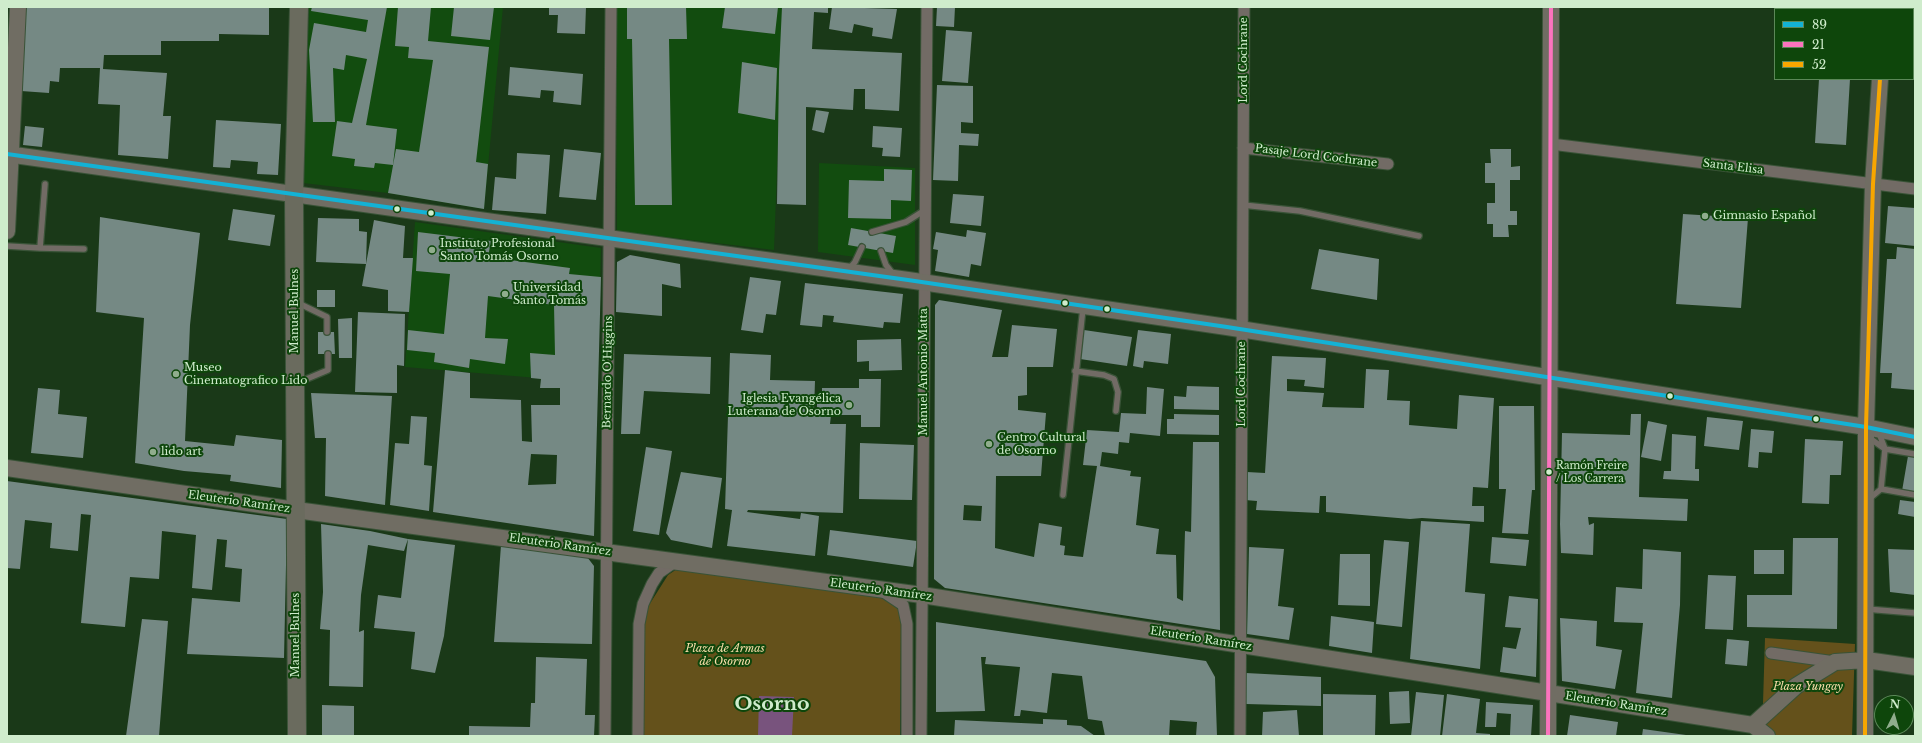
<!DOCTYPE html>
<html>
<head>
<meta charset="utf-8">
<style>
	body { margin:0 }
	#map { position:relative; width:1922px; height:743px; overflow:hidden; background:#1a3918; font-family:"Libre Baskerville",serif }
	canvas { display:block }
	.frame { position:absolute; inset:0; border:8px solid #cfeccc; pointer-events:none }
	.legend { position:absolute; left:1774px; top:8px; width:140px; height:72px; box-sizing:border-box; background:#0e460b; border:1px solid #5b8858; margin:0; padding:5px 7px; list-style:none; font-size:12px; color:#cfeccc }
	.legend li { display:flex; align-items:center; gap:8px; height:20px }
	.legend b { width:20px; border:1px solid #5b8858 }
	.north { position:absolute; left:1874px; top:695px; width:40px; height:40px; box-sizing:border-box; background:#0e460b; border:1px solid #5b8858; border-radius:50%; rotate:5deg; font-size:11px; font-weight:700; line-height:16px; text-align:center; color:#cfeccc }
	.north::after { content:''; display:block; margin:auto; width:14px; height:18px; background:#90ad8d; clip-path:polygon(50% 0,100% 100%,50% 72%,0 100%) }
</style>
</head>
<body>
<div id="map">
<canvas width="1922" height="743"></canvas>
<div class="frame"></div>
<ul class="legend">
<li><b style="height:5px;background:#13b2d5"></b>89</li>
<li><b style="height:5px;background:#fc73be"></b>21</li>
<li><b style="height:5px;background:#f7a600"></b>52</li>
</ul>
<div class="north">N</div>
</div>
<script>
const context = document.querySelector('canvas').getContext('2d');
context.lineJoin = 'round';
function fill(path, color) { context.fillStyle = color; context.fill(path, 'evenodd'); }
const toPath = rows => new Path2D(rows.map(r => 'M' + r).join(''));
function stroke(path, color, width, dash) { context.strokeStyle = color; context.lineWidth = width; context.lineCap = dash ? 'butt' : 'round'; context.setLineDash(dash || []); context.stroke(path); }
function label(font, color, halo, rows, align = 'center') {
  context.font = font + ' "Libre Baskerville",serif'; context.lineWidth = 4; context.setLineDash([]); context.textBaseline = 'middle'; context.strokeStyle = halo; context.fillStyle = color; for (const [text, x, y, turn = 0] of rows) {
    context.save(); context.translate(x, y); context.rotate((+turn || 0) * Math.PI / 180); context.textAlign = isNaN(turn) ? turn : align; if (halo) context.strokeText(text, 0, 0); context.fillText(text, 0, 0); context.restore();
  }
}
fill(toPath([
	[309,7,503,7,484,209,388,193,303,183],
	[616,7,783,7,774,250,617,231],
	[819,163,915,168,915,265,818,252],
	[415,222,601,248,598,383,405,367]
]), '#124c0f');
fill(toPath([
	[677,569,883,594,898,609,901,621,900,736,644,736,644,613,668,575],
	[1765,638,1855,644,1852,736,1762,736]
]), '#64511b');
fill(toPath([
	[759,696,794,697,792,736,758,736]
]), '#78537d');
fill(toPath([
	[26,7,269,7,269,35,219,34,219,41,161,41,161,55,104,55,103,69,167,73,163,116,171,116,168,159,118,155,120,105,98,104,100,68,60,68,59,82,50,81,49,93,21,91],
	[312,7,387,7,366,125,397,129,393,165,375,163,374,168,354,166,355,159,332,156,337,121,352,123,367,59,346,55,344,70,333,68,335,122,313,122,309,50,314,23,366,32,368,20,311,11],
	[398,7,431,7,428,41,489,47,476,162,488,164,484,209,388,193,396,149,419,152,433,60,408,58,409,47,395,46],
	[454,7,494,7,490,40,451,36],
	[549,7,586,7,585,34,557,33,558,15,549,15],
	[627,7,686,7,687,39,669,39,672,205,635,205,632,39,627,39],
	[725,7,778,7,775,34,722,28],
	[782,7,828,7,828,13,814,12,812,49,902,53,899,111,865,109,865,89,854,89,853,110,806,107,806,205,777,204,779,71],
	[832,7,897,9,892,39,872,36,873,28,854,24,852,33,829,29],
	[937,7,955,7,954,27,936,26],
	[946,30,972,32,968,83,942,81],
	[742,62,777,68,775,120,738,113],
	[510,67,583,74,581,105,553,102,554,91,541,90,540,98,508,95],
	[1819,79,1850,79,1846,145,1815,143],
	[937,85,973,86,973,123,961,122,961,133,979,134,978,146,959,145,958,181,933,180],
	[816,110,829,112,824,133,812,130],
	[216,120,281,124,278,175,257,174,258,162,231,160,230,168,213,167],
	[25,126,44,128,42,147,23,145],
	[873,126,902,128,900,157,882,156,883,148,872,147],
	[564,149,601,153,596,200,559,197],
	[1490,149,1511,149,1511,167,1520,166,1520,180,1510,180,1510,211,1517,211,1517,225,1508,225,1509,237,1493,237,1493,224,1487,224,1487,203,1495,203,1495,183,1485,183,1485,163,1491,163],
	[517,153,550,155,546,214,492,210,495,177,516,179],
	[884,169,912,170,911,201,891,200,891,219,848,218,849,180,884,181],
	[953,194,984,196,981,226,950,223],
	[1888,206,1915,208,1915,246,1885,243],
	[233,209,275,215,270,246,228,240],
	[1683,214,1748,218,1741,308,1676,304],
	[100,217,200,233,190,325,185,441,234,446,236,435,282,440,281,488,230,481,231,475,184,471,135,463,144,318,96,312],
	[318,218,359,219,359,231,367,232,366,264,316,262],
	[374,220,405,226,403,258,413,258,409,312,388,311,388,290,362,286],
	[851,228,896,236,893,253,848,245],
	[967,230,986,233,981,266,971,264,969,277,935,271,938,250,933,249,936,232,966,237],
	[418,232,491,241,488,257,570,268,569,274,601,277,594,536,433,512,445,370,470,373,470,398,521,400,522,441,532,442,531,405,560,405,560,388,540,388,541,379,531,378,530,353,555,355,554,305,488,296,485,338,508,339,505,364,470,359,469,368,434,362,435,353,407,350,408,330,444,334,450,274,416,271],
	[531,454,557,455,556,484,528,485],
	[1897,247,1915,249,1915,390,1891,388,1892,373,1880,373,1887,259,1896,259],
	[1319,249,1379,259,1377,300,1311,289],
	[630,255,680,264,681,288,662,284,662,316,616,312,617,262],
	[750,277,781,281,776,315,766,314,763,333,741,330],
	[805,283,903,294,900,323,884,322,883,328,833,322,834,316,823,315,822,327,800,325],
	[317,290,335,290,335,307,317,307],
	[939,300,1002,310,992,357,1008,357,1012,325,1057,329,1053,367,1027,367,1027,395,1018,396,1018,410,1046,413,1041,476,996,476,995,548,1034,557,1039,523,1062,527,1060,545,1065,546,1064,555,1083,557,1097,466,1083,465,1087,430,1119,432,1121,413,1146,414,1147,387,1164,389,1160,436,1130,433,1129,443,1119,442,1118,454,1102,452,1100,466,1131,471,1130,476,1141,477,1136,525,1159,529,1156,554,1176,555,1177,598,1183,601,1185,531,1191,532,1193,442,1219,442,1220,630,945,588,934,579,935,305],
	[964,505,982,506,981,521,963,520],
	[358,312,405,314,404,366,397,365,397,393,355,392],
	[352,318,352,358,339,358,338,319],
	[1084,330,1132,337,1127,366,1080,359],
	[1138,330,1171,334,1168,364,1144,361,1143,368,1133,366],
	[318,332,334,332,335,354,318,354],
	[901,339,902,370,869,371,869,361,857,362,857,340],
	[730,353,771,355,770,380,815,381,814,411,817,411,817,394,822,395,822,388,859,388,859,379,881,379,880,427,861,427,861,415,831,415,830,424,846,424,843,513,748,510,747,512,800,519,801,513,819,516,815,556,727,546,732,510,725,509],
	[624,354,711,357,710,394,644,391,640,434,621,434],
	[1272,356,1326,358,1324,388,1304,386,1305,380,1287,379,1287,391,1324,393,1322,407,1364,408,1366,369,1389,370,1387,400,1410,401,1409,425,1457,429,1459,395,1494,398,1488,488,1473,487,1472,506,1484,506,1484,522,1422,518,1410,519,1326,512,1326,496,1320,496,1319,513,1256,510,1257,501,1245,500,1247,472,1265,473],
	[1187,386,1219,387,1219,410,1174,409,1174,396,1186,397],
	[38,388,60,390,58,414,87,417,83,458,31,453],
	[311,393,392,396,385,505,325,496,326,438,315,438],
	[1499,406,1534,406,1535,490,1532,490,1528,534,1502,533,1506,489,1499,489],
	[1174,414,1219,415,1219,435,1167,434,1167,419,1174,419],
	[1631,414,1641,414,1639,497,1688,499,1687,521,1588,517,1589,525,1594,523,1593,555,1561,553,1560,524,1562,433,1630,435],
	[411,416,427,417,424,465,432,466,429,511,390,505,395,443,409,444],
	[1707,417,1743,421,1739,450,1704,446],
	[1648,421,1667,425,1661,461,1641,457],
	[1751,429,1774,431,1772,453,1759,452,1758,468,1748,467],
	[1672,434,1696,436,1695,469,1699,469,1699,481,1663,479,1664,471,1671,471],
	[1805,439,1843,441,1841,475,1830,475,1829,504,1802,503],
	[860,443,914,445,912,500,859,499],
	[646,447,672,451,659,535,633,531],
	[1908,456,1915,457,1915,494,1902,491],
	[681,472,722,478,712,548,671,540,666,533],
	[7,481,287,519,284,658,187,654,192,598,240,602,242,569,225,567,227,540,217,539,212,590,192,588,196,535,162,531,159,579,130,577,125,627,81,623,91,515,81,514,78,551,50,548,52,523,25,520,20,569,7,568],
	[1900,500,1915,502,1915,517,1898,514],
	[1421,521,1470,524,1465,592,1485,594,1480,669,1410,659],
	[321,524,370,531,408,539,455,545,444,636,435,673,411,669,415,632,374,628,378,595,401,598,408,539,404,551,368,545,361,595,359,632,364,630,363,687,329,686,330,630,320,629,323,592],
	[830,530,917,541,913,567,827,555],
	[1492,537,1529,540,1526,566,1490,563],
	[1793,538,1838,538,1837,629,1747,627,1747,595,1792,595],
	[1384,540,1409,542,1402,627,1376,624],
	[501,545,584,553,594,566,592,644,494,642],
	[1249,547,1284,549,1278,606,1294,608,1289,640,1247,634],
	[1643,549,1681,552,1680,605,1672,698,1636,693,1643,623,1614,622,1616,587,1642,589],
	[1888,549,1915,550,1915,595,1890,592],
	[1754,550,1784,550,1784,574,1754,574],
	[1340,554,1370,554,1370,606,1338,605],
	[1708,575,1736,576,1733,630,1705,629],
	[1509,596,1538,599,1536,677,1500,672,1503,647,1516,649,1521,628,1505,627],
	[1331,616,1374,622,1372,653,1329,646],
	[1560,618,1597,621,1596,646,1622,650,1615,689,1562,681],
	[142,619,168,621,159,736,126,736],
	[936,622,1206,661,1215,677,1217,736,1196,736,1197,722,1170,720,1169,736,1105,736,1102,721,1088,719,1082,676,1052,673,1047,713,1021,710,1020,716,1014,716,1020,667,985,664,986,657,981,657,985,711,936,712],
	[1727,639,1749,641,1747,666,1725,664],
	[536,657,587,659,585,715,595,715,594,736,469,736,469,726,530,727,531,703,535,703],
	[1246,673,1321,677,1321,706,1246,704],
	[1409,691,1410,723,1390,724,1389,692],
	[1416,692,1444,695,1440,736,1411,736],
	[1323,694,1376,695,1375,736,1323,736],
	[1447,694,1480,699,1476,733,1490,734,1490,736,1442,736],
	[1486,702,1533,705,1531,736,1510,735,1511,714,1497,713,1496,727,1485,727],
	[322,705,354,706,354,736,322,736],
	[1297,710,1299,736,1262,736,1263,712],
	[1570,715,1618,722,1616,736,1567,736],
	[1043,719,1067,720,1067,725,1081,726,1095,736,954,736,955,720,1043,724],
	[1643,729,1686,735,1686,736,1642,736]
]), '#758984');
const lane = toPath([
	[45,184,40,248,84,249],
	[1243,205,1300,211,1419,236],
	[872,232,906,222,925,210],
	[7,246,40,248],
	[881,251,886,265,893,274],
	[849,269,855,262,862,247],
	[298,303,327,317,327,332],
	[1075,371,1104,375,1114,379,1118,392,1116,411],
	[297,383,328,370,328,354],
	[1879,433,1885,449,1915,454],
	[1868,437,1885,449,1881,489,1869,499],
	[1881,489,1915,495],
	[1063,495,1083,308],
	[1866,609,1915,613]
]);
const street = toPath([
	[1551,144,1915,189],
	[1243,148,1388,164],
	[882,591,903,605,907,624,907,736],
	[1771,653,1835,662],
	[605,736,611,7],
	[638,736,639,624,643,604,652,584,659,573,676,561],
	[921,736,927,7],
	[1240,736,1244,7]
]);
const secondary = toPath([
	[1885,9,1885,7],
	[7,154,908,280,1227,327,1866,427,1915,437],
	[7,231,18,7],
	[7,468,296,510,922,595,1753,725,1767,736],
	[1753,725,1796,686,1835,662,1866,660,1915,667],
	[1548,736,1551,7],
	[1865,736,1866,427,1873,184,1880,79]
]);
const primary = toPath([
	[297,736,294,193,299,7]
]);
stroke(lane, '#395337', 8);
stroke(street, '#395337', 13);
stroke(secondary, '#395337', 18);
stroke(primary, '#395337', 20);
stroke(lane, '#726b65', 5.5);
stroke(street, '#726b65', 11);
stroke(secondary, '#706d63', 16);
stroke(primary, '#6a6b5e', 18);
stroke(toPath([
	[7,154,908,280,1227,327,1866,427,1915,437]
]), '#13b2d5', 4);
stroke(toPath([
	[1548,736,1551,7]
]), '#fc73be', 4);
stroke(toPath([
	[1865,736,1866,427,1873,184,1880,79]
]), '#f7a600', 4);
for (const [x, y, r, color] of [
	[397,209,3.5,"#cfeccc"],
	[431,213,3.5,"#cfeccc"],
	[1705,216,4,"#90ad8d"],
	[432,250,4,"#90ad8d"],
	[505,294,4,"#90ad8d"],
	[1065,303,3.5,"#cfeccc"],
	[1107,309,3.5,"#cfeccc"],
	[176,374,4,"#90ad8d"],
	[1670,396,3.5,"#cfeccc"],
	[849,405,4,"#90ad8d"],
	[1816,419,3.5,"#cfeccc"],
	[989,444,4,"#90ad8d"],
	[153,452,4,"#90ad8d"],
	[1549,472,3.5,"#cfeccc"]
]) { const dot = new Path2D(); dot.arc(x, y, r, 0, 2 * Math.PI); context.fillStyle = color; context.fill(dot); stroke(dot, '#0e460b', 1.5); }
label('10px', '#cfeccc', '#0e460b', [
	["Ramón Freire",1556,466],
	["/ Los Carrera",1556,479]
], 'left');
label('11px', '#cfeccc', '#0e460b', [
	["Lord Cochrane",1244,60,-90],
	["Pasaje Lord Cochrane",1316,156,7],
	["Santa Elisa",1733,167,7],
	["Manuel Bulnes",295,311,-90],
	["Bernardo O'Higgins",608,372,-89],
	["Manuel Antonio Matta",924,372,-90],
	["Lord Cochrane",1242,384,-90],
	["Eleuterio Ramírez",239,502,8],
	["Eleuterio Ramírez",560,545,8],
	["Eleuterio Ramírez",881,590,8],
	["Manuel Bulnes",296,635,-90],
	["Eleuterio Ramírez",1201,639,9],
	["Eleuterio Ramírez",1616,704,9]
]);
label('11px', '#cfeccc', '#0e460b', [
	["Gimnasio Español",1713,216],
	["Instituto Profesional",440,244],
	["Santo Tomás Osorno",440,257],
	["Universidad",513,288],
	["Santo Tomás",513,301],
	["Museo",184,368],
	["Cinematografico Lido",184,381],
	["Iglesia Evangélica",841,399,"right"],
	["Luterana de Osorno",841,412,"right"],
	["Centro Cultural",997,438],
	["de Osorno",997,451],
	["lido art",161,452]
], 'left');
label('italic 11px', '#fadeab', '#0e460b', [
	["Plaza de Armas",725,649],
	["de Osorno",725,662],
	["Plaza Yungay",1808,687]
]);
label('bold 19px', '#cfeccc', '#0e460b', [
	["Osorno",772,705]
]);
</script>
</body>
</html>
